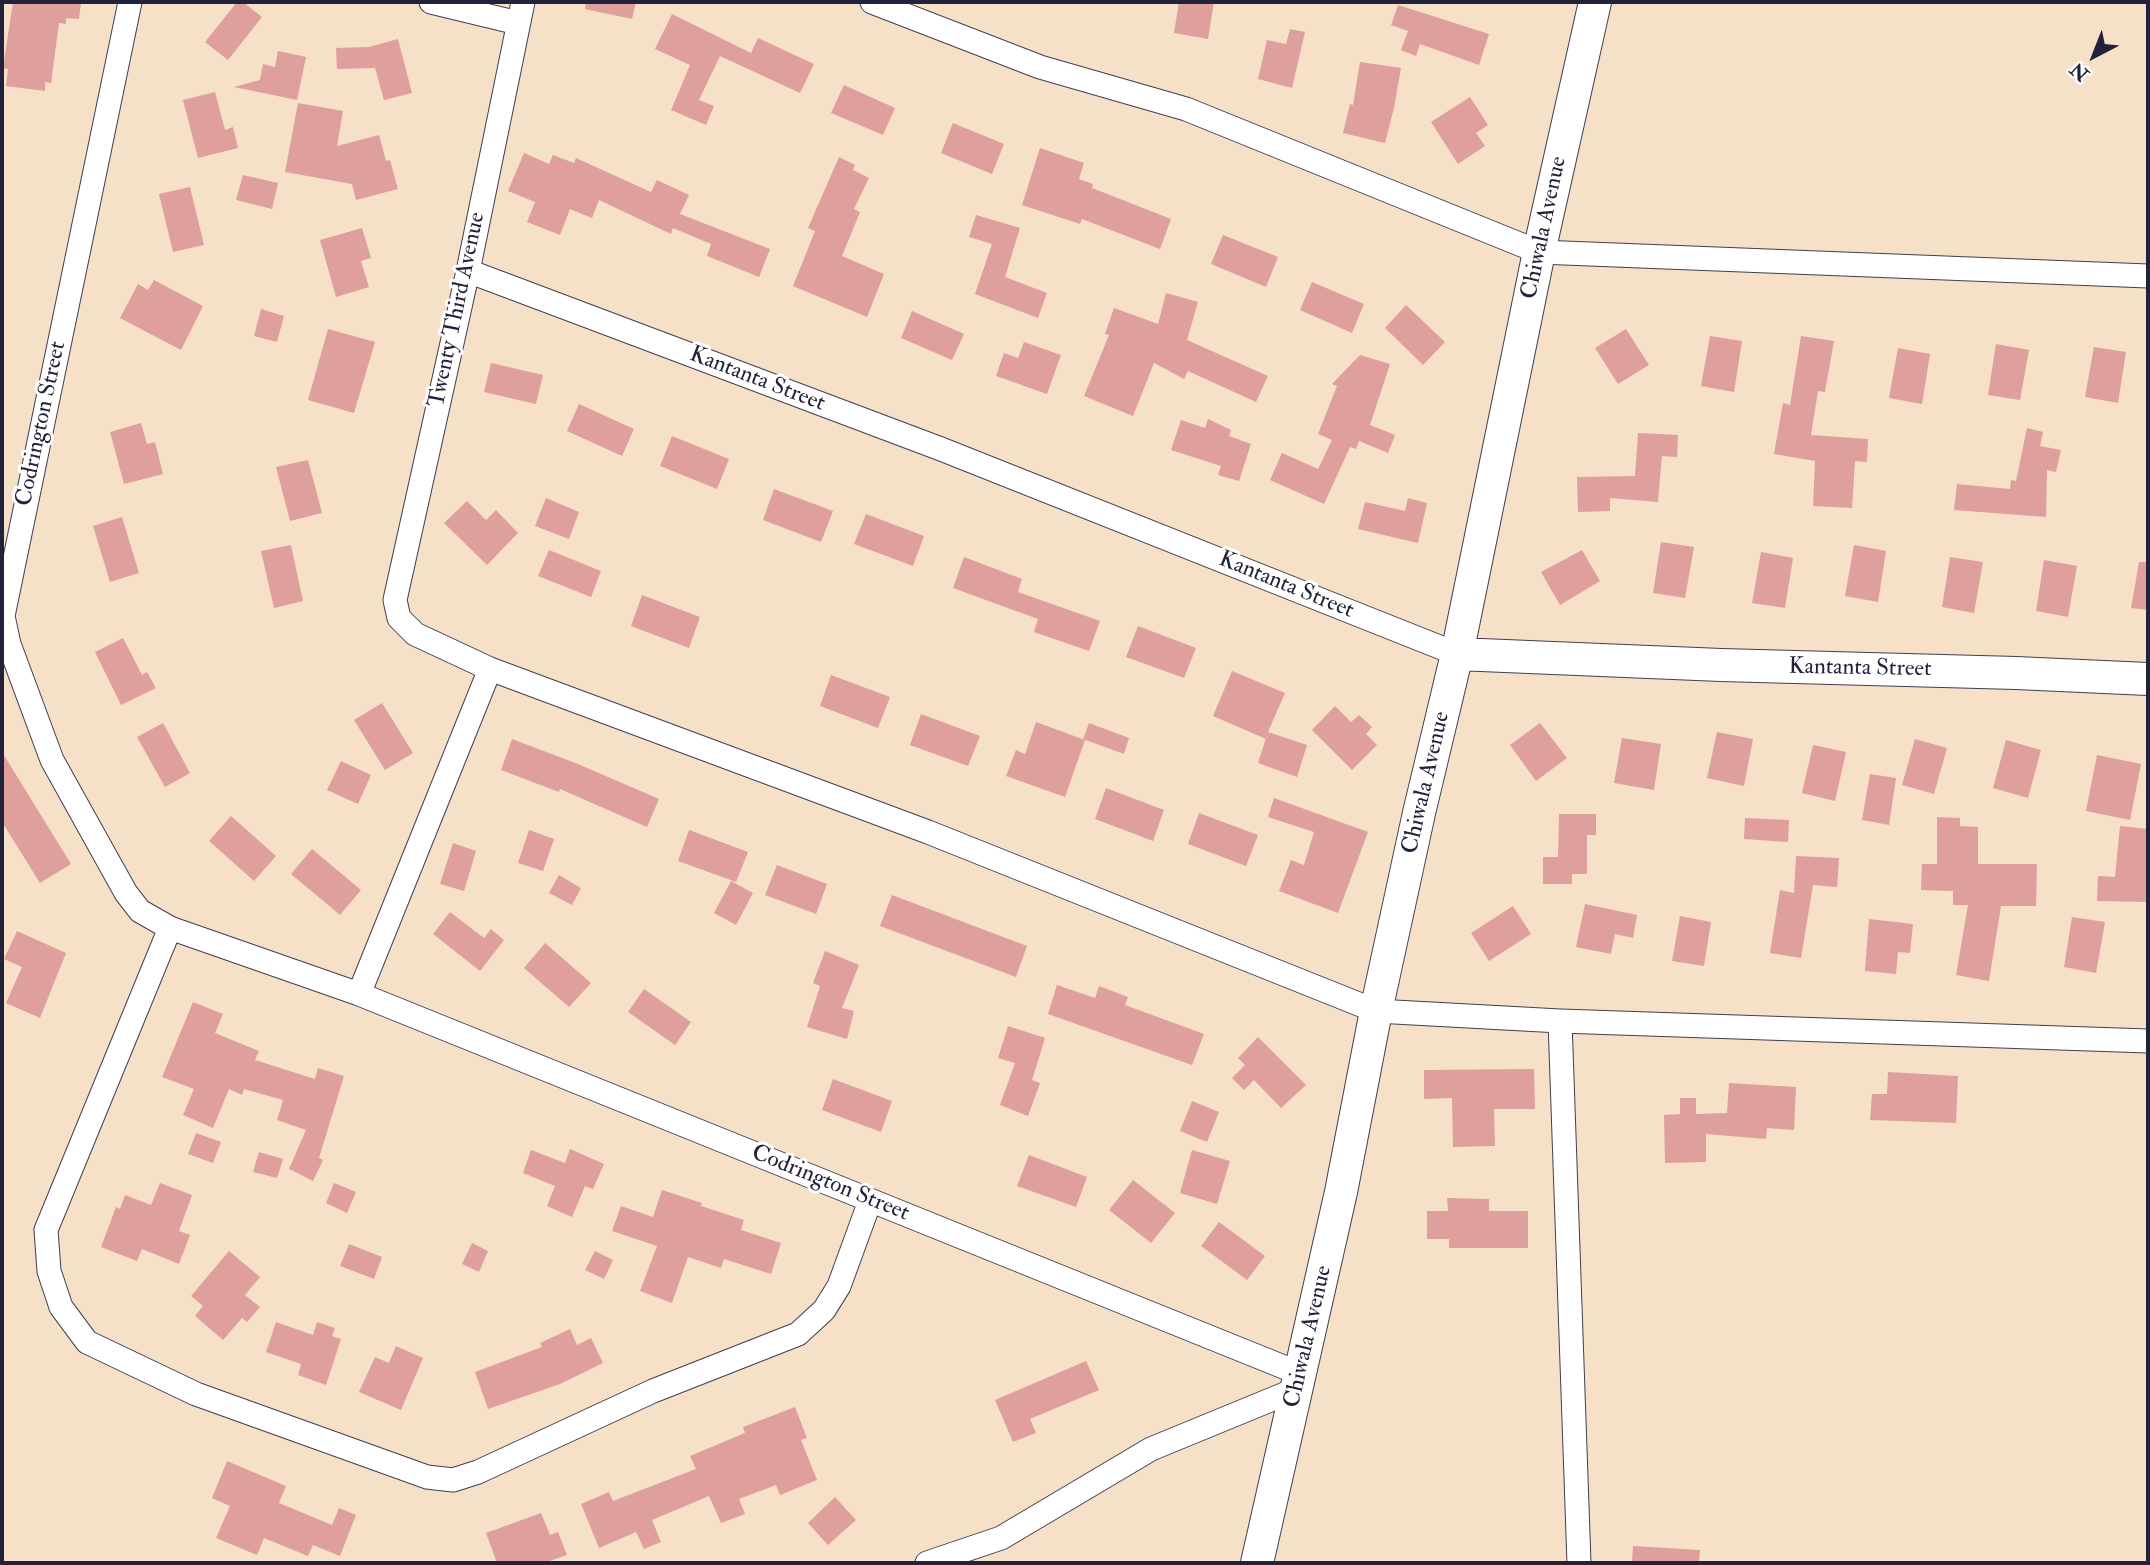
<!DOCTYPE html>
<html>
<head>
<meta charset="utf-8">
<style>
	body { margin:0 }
	#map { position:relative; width:2150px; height:1565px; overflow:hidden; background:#f6e0c8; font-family:"IM FELL Double Pica",serif }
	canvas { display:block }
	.frame { position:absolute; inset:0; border:4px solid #22223b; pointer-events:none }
	.north { position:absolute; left:2059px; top:21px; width:70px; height:70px; -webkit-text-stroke:5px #fff; paint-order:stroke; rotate:222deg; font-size:19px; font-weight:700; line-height:28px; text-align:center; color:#22223b }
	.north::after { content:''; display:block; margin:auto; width:24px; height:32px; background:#22223b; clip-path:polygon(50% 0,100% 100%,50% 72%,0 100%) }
</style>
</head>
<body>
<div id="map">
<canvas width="2150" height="1565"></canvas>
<div class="frame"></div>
<div class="north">N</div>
</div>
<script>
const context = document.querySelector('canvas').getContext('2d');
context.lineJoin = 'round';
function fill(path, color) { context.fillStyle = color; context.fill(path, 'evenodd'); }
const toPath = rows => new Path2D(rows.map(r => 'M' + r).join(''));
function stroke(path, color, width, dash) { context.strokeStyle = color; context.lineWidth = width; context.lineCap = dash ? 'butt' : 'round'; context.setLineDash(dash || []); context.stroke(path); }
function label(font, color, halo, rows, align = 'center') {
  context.font = font + ' "IM FELL Double Pica",serif'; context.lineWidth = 6; context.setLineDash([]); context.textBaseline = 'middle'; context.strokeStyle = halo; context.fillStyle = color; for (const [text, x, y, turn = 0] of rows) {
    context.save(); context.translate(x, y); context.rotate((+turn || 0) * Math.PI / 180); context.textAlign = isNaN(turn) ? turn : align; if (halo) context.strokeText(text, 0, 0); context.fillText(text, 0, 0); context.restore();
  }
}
fill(toPath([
	[13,2,81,2,79,19,66,18,66,24,59,23,51,83,45,82,45,91,6,86,8,69,3,68],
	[237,2,243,2,262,17,228,60,205,42],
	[586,2,636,2,632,19,585,9],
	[1179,2,1214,2,1208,39,1174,33],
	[1398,5,1489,34,1479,65,1420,44,1416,56,1401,50,1408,31,1391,25],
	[672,14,751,53,758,38,814,64,800,93,720,56,699,100,714,106,706,125,671,110,690,65,655,49],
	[1290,29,1305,32,1292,88,1258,79,1267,40,1286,44],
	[398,39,412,93,384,100,375,68,337,69,336,48,369,47],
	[278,51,306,57,297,100,234,87,260,80,263,64,275,67],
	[1360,62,1401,68,1394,108,1385,143,1343,133,1350,104,1353,105],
	[844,85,895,108,883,135,831,113],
	[215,92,225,130,233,127,238,148,198,158,183,100],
	[1470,97,1488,125,1476,133,1485,146,1458,164,1431,122],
	[298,103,343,111,337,146,379,135,386,161,390,160,398,189,356,200,352,184,285,172],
	[953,123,1004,144,992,174,941,153],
	[1040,148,1084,163,1079,179,1093,184,1092,188,1171,219,1160,249,1082,219,1080,224,1022,205],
	[524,153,549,164,553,155,574,163,576,158,651,192,657,180,689,195,680,214,770,249,759,277,707,256,711,244,673,228,671,234,599,200,592,218,570,209,560,235,527,222,535,202,508,191],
	[839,157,855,165,853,170,869,178,854,209,860,212,842,256,884,274,867,317,793,286,815,231,808,228],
	[243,175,278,183,272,209,236,200],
	[190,187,204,245,173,252,159,194],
	[976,215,1020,228,1005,277,1047,293,1038,318,975,294,992,244,969,237],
	[362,228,371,258,361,261,369,287,336,297,320,240],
	[1223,235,1278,257,1266,287,1211,264],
	[154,280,203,306,181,350,120,318,138,284,148,290],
	[1312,282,1364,304,1352,333,1300,310],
	[1166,293,1198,302,1187,340,1268,376,1256,402,1188,371,1184,379,1154,363,1133,416,1084,396,1109,335,1105,334,1114,308,1158,324],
	[1406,305,1445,342,1423,365,1385,328],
	[261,309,284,316,277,342,254,336],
	[912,311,964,334,952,360,901,338],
	[328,329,375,342,354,413,308,400],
	[1626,329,1649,365,1618,384,1595,348],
	[1710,336,1742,341,1734,392,1701,386],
	[1801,336,1834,341,1825,392,1818,391,1811,435,1868,439,1867,462,1855,461,1852,508,1813,506,1815,461,1774,454,1783,403,1790,405],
	[1024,342,1061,355,1047,394,996,376,1004,353,1018,358],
	[1996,344,2029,350,2020,400,1988,395],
	[2094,347,2126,352,2118,403,2085,397],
	[1898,348,1930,354,1922,404,1889,398],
	[1360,355,1390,364,1370,425,1395,435,1388,453,1359,441,1356,449,1350,447,1324,504,1270,480,1282,453,1318,469,1332,440,1318,434,1337,386,1332,384],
	[491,363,543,375,536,404,484,392],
	[579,404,634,429,622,456,567,431],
	[1208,419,1231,430,1229,436,1251,444,1239,481,1218,475,1221,466,1171,450,1181,420,1205,428],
	[141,423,147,444,155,442,163,474,124,484,110,432],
	[2027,428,2043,432,2040,446,2061,450,2056,472,2047,470,2046,517,1954,510,1957,484,2010,489,2011,480,2016,481],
	[1638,433,1678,435,1677,457,1662,456,1658,502,1610,498,1610,511,1578,512,1577,477,1635,476],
	[672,436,729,459,717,489,660,466],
	[308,460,322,513,290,521,276,467],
	[774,489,833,511,821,542,763,520],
	[546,498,579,512,569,539,535,526],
	[1408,498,1427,503,1418,543,1358,529,1365,502,1405,511],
	[467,501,486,520,496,510,518,533,487,565,444,523],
	[866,514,924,536,913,566,854,544],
	[122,517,139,573,110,582,93,526],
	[1661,542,1694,547,1685,598,1653,593],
	[291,545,303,601,274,608,261,551],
	[1854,545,1886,551,1878,602,1845,596],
	[549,550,601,571,591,597,538,576],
	[1582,550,1600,581,1560,605,1541,572],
	[1761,552,1793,558,1785,608,1752,603],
	[964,557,1022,579,1018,592,1100,621,1089,651,1034,632,1038,619,953,588],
	[1950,557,1983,562,1974,613,1942,607],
	[2044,560,2077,566,2068,617,2036,611],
	[2139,562,2148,562,2148,610,2131,608],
	[642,595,700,617,689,648,631,626],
	[1138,626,1196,648,1184,678,1126,657],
	[123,638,142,675,147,672,156,688,121,705,95,652],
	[1232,671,1285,693,1268,732,1307,745,1297,777,1258,763,1267,735,1266,739,1213,716],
	[831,675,890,697,878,728,820,706],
	[382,703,413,753,385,770,354,720],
	[1335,706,1351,722,1359,715,1372,727,1366,734,1377,745,1352,770,1312,730],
	[921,714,980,736,968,766,910,745],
	[1036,722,1085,740,1065,797,1006,776,1016,750,1025,754],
	[163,723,190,773,165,787,137,737],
	[1089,723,1129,738,1124,754,1083,739],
	[1540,723,1567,758,1536,781,1510,745],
	[1717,732,1753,739,1744,786,1707,778],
	[1622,738,1661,744,1654,790,1614,783],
	[512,739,578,764,659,799,647,827,560,789,559,792,501,770],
	[1915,739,1947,748,1934,794,1902,785],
	[2006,740,2041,750,2028,798,1993,788],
	[1813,745,1846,752,1835,801,1802,793],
	[2,752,71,864,40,883,2,822],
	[2097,755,2141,764,2130,820,2086,811],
	[341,761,371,775,358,804,327,790],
	[1870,774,1896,778,1889,825,1862,820],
	[1106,788,1164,810,1153,841,1095,819],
	[1274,798,1368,832,1338,913,1279,891,1291,860,1304,865,1314,832,1268,817],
	[1199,813,1258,835,1246,866,1188,844],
	[1559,814,1596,814,1596,835,1587,835,1587,874,1572,874,1572,884,1543,884,1543,857,1558,857],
	[231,816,276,856,254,881,209,841],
	[1937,817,1960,818,1960,826,1978,827,1978,864,2037,864,2036,906,2001,906,1989,981,1956,975,1968,905,1953,905,1953,891,1921,890,1922,864,1937,864],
	[1745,818,1789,820,1788,842,1744,839],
	[2120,826,2148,829,2148,902,2097,901,2098,876,2115,877],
	[529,830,554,839,543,871,518,863],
	[689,830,748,852,736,882,678,861],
	[453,843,476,851,464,891,440,884],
	[312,849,361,890,340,915,291,874],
	[1796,856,1839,858,1837,887,1813,885,1801,958,1770,953,1780,890,1794,893],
	[777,865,827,884,816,914,765,895],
	[559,875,581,888,572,905,549,893],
	[731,881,753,893,736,925,714,913],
	[892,895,1027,946,1016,977,880,926],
	[1585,904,1637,915,1633,938,1615,934,1611,954,1576,947],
	[1513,906,1531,934,1489,961,1471,933],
	[450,912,484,938,491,929,504,940,480,971,433,934],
	[1680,916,1711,922,1704,966,1672,961],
	[2072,917,2105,922,2096,973,2064,967],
	[1869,919,1913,924,1910,953,1898,952,1896,974,1865,971],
	[17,931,66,953,40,1018,6,1003,22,967,4,959],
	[545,943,591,983,569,1007,524,968],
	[825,951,859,965,842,1008,854,1011,847,1039,807,1027,820,986,813,983],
	[1057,985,1095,998,1099,986,1128,997,1125,1005,1204,1034,1192,1065,1048,1014],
	[644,989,691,1022,675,1045,628,1012],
	[193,1002,223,1014,215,1033,259,1051,255,1060,315,1079,318,1068,344,1076,319,1158,323,1160,313,1181,289,1169,306,1130,277,1120,283,1100,244,1089,242,1095,229,1089,213,1128,183,1115,194,1089,162,1077],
	[1008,1026,1045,1038,1032,1080,1040,1083,1028,1116,1000,1105,1015,1063,998,1058],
	[1258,1037,1306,1085,1281,1108,1254,1080,1244,1090,1232,1078,1245,1065,1238,1058],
	[1534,1069,1535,1109,1494,1109,1495,1146,1453,1147,1452,1098,1424,1099,1424,1070],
	[1888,1072,1958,1076,1956,1123,1870,1120,1872,1094,1887,1094],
	[833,1079,892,1101,881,1132,822,1110],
	[1729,1083,1796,1087,1794,1130,1767,1128,1766,1139,1706,1134,1706,1162,1665,1163,1664,1115,1680,1114,1680,1098,1696,1098,1696,1114,1727,1113],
	[1192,1101,1219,1112,1207,1142,1180,1131],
	[196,1133,221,1142,213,1163,188,1154],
	[570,1149,604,1164,593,1189,585,1186,572,1217,547,1206,555,1186,523,1173,531,1150,565,1163],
	[1192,1150,1230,1161,1217,1204,1180,1193],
	[259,1152,283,1159,277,1178,253,1172],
	[1029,1155,1087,1177,1076,1207,1017,1186],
	[1133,1180,1175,1213,1151,1243,1109,1210],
	[160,1183,192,1195,179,1231,190,1235,179,1264,142,1249,137,1261,101,1247,116,1207,120,1209,125,1195,151,1205],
	[334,1183,356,1192,347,1213,326,1203],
	[662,1190,702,1203,701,1206,744,1220,741,1230,781,1243,771,1274,724,1259,721,1268,688,1257,672,1303,640,1291,657,1246,612,1231,621,1206,653,1217],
	[1447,1198,1489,1199,1489,1211,1528,1211,1528,1248,1449,1248,1449,1239,1427,1239,1427,1211,1448,1211],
	[1219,1222,1265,1256,1247,1280,1201,1246],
	[472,1243,488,1251,479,1272,462,1264],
	[349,1244,382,1257,374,1279,340,1266],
	[229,1251,260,1277,245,1295,260,1307,247,1322,242,1318,223,1340,195,1316,203,1306,191,1296],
	[595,1251,613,1260,604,1279,585,1270],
	[276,1322,313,1335,317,1322,335,1328,332,1336,341,1339,326,1385,298,1375,301,1364,266,1352],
	[570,1329,577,1345,591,1338,603,1363,560,1384,488,1409,475,1372,542,1347,540,1343],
	[396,1346,423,1358,401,1410,359,1392,375,1357,389,1363],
	[1086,1361,1099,1390,1030,1419,1036,1433,1013,1442,995,1400],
	[795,1407,807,1438,801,1440,817,1480,780,1495,776,1485,739,1499,745,1514,721,1523,709,1496,652,1520,661,1542,644,1549,636,1532,599,1548,581,1504,609,1492,613,1501,696,1469,690,1456,745,1433,743,1427],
	[227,1461,286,1486,279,1503,332,1525,339,1508,356,1515,340,1556,313,1545,308,1556,264,1538,257,1555,216,1538,230,1506,212,1498],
	[835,1497,856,1520,828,1545,808,1523],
	[541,1513,550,1535,558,1532,567,1555,544,1563,497,1563,486,1533],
	[1633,1546,1700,1550,1699,1563,1632,1563]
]), '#de9f9d');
const street = toPath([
	[130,2,3,616,9,644,52,760,126,893,140,911,170,928,359,994,1301,1374],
	[431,2,518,23],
	[523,2,468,271,395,600,399,618,415,634,490,669,928,832,1376,1011,1560,1021,2148,1041],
	[872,2,1040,67,1186,109,1539,252,2148,276],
	[468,271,941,449,1457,654],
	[170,928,46,1230,49,1271,61,1307,87,1342,196,1394,427,1477,453,1480,478,1472,653,1391,798,1334,824,1310,839,1286,870,1201],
	[359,994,490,669],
	[1560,1021,1579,1563],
	[927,1563,1001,1538,1151,1449,1297,1389]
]);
const secondary = toPath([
	[1457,654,1721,665,2016,673,2148,679],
	[1257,1563,1341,1192,1376,1011,1419,813,1457,654,1539,252,1595,2]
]);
stroke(street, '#423e50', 25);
stroke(secondary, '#423e50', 34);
stroke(street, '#fff', 23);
stroke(secondary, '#fff', 32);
label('23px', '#22223b', '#fff', [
	["Chiwala Avenue",1545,228,-78],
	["Twenty Third Avenue",458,310,-78],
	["Kantanta Street",757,380,21],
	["Codrington Street",42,424,-78],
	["Kantanta Street",1286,586,22],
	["Kantanta Street",1860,669,1],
	["Chiwala Avenue",1427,783,-77],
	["Codrington Street",830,1184,22],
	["Chiwala Avenue",1309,1337,-77]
]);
</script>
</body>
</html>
